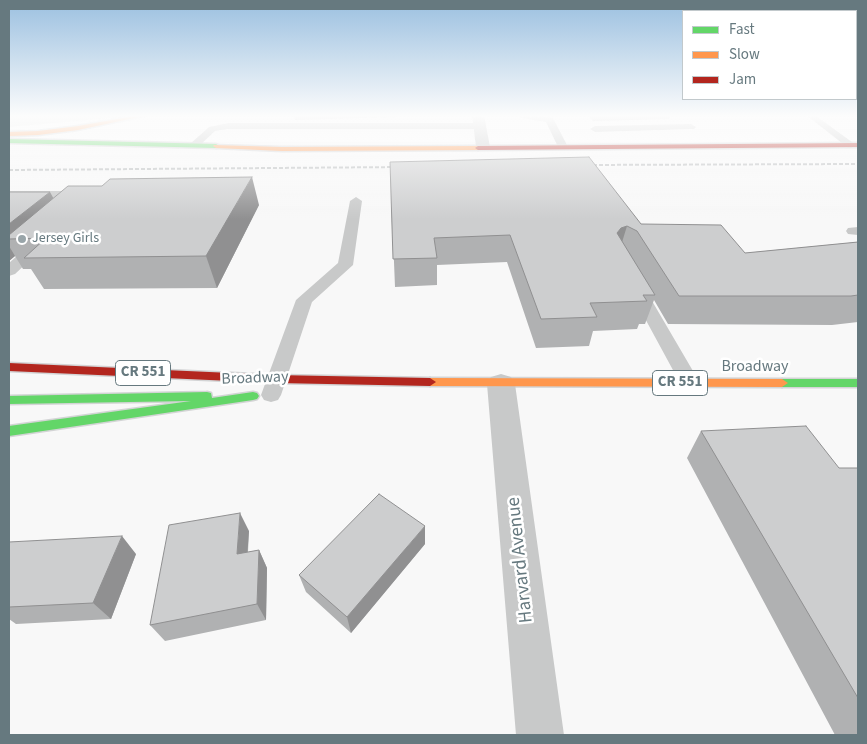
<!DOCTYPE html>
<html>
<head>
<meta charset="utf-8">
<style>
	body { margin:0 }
	#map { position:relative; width:867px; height:744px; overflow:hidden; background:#f8f8f8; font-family:"Source Sans 3",sans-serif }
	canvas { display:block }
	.frame { position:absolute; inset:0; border:10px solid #66797f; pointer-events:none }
	.legend { position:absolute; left:682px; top:10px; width:175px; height:90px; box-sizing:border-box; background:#fff; border:1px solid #c2c9cc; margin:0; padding:6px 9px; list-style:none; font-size:15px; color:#66797f }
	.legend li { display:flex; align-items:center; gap:10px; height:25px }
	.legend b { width:25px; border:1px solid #c2c9cc }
</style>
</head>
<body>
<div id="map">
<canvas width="867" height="744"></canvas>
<div class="frame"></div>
<ul class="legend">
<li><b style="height:6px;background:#63d668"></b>Fast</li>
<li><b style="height:6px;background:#ff974d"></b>Slow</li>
<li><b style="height:6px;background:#b3261e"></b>Jam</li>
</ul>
</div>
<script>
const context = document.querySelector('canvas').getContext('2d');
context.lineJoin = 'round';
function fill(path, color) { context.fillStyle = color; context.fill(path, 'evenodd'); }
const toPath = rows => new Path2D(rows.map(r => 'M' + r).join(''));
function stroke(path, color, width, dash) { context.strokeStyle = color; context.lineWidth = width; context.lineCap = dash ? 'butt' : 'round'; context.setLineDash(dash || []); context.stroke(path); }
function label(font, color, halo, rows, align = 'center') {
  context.font = font + ' "Source Sans 3",sans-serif'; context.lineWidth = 5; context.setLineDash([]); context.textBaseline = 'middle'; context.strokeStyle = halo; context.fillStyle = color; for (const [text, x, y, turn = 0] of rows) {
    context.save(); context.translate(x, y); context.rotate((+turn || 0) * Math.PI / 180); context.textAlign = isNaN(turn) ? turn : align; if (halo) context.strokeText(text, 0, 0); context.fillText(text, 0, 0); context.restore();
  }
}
fill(toPath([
	[9,115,129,115,121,117,9,127]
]), '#e8e9e6');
const fast = toPath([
	[9,139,216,144,219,146,216,148,9,143,9,139],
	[782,379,858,379,858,387,782,387,776,383,782,379],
	[207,392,211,393,212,398,253,392,257,393,259,396,257,399,253,400,9,436,9,426,191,401,9,404,9,396,207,392]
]);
const slow = toPath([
	[139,115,148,115,78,130,38,135,9,136,9,132,38,131,78,126,139,115],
	[214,145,282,147,478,146,481,148,478,150,282,151,216,148,213,146,214,145],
	[430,378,782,379,788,383,782,387,430,386,424,382,430,378]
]);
const jam = toPath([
	[858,143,858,147,478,150,475,148,478,146,858,143],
	[9,363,276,375,430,378,436,382,430,386,276,383,9,371,9,363]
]);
stroke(fast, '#d3d4d5', 3);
stroke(slow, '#d3d4d5', 3);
stroke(jam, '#d3d4d5', 3);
fill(toPath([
	[516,115,535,115,553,118,568,147,567,149,559,149,546,122,521,118,516,115],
	[806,115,815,115,856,145,851,148,847,147,806,115],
	[228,123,480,123,485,126,480,129,228,129,215,131,199,146,191,146,190,144,209,127,228,123],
	[691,124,696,127,694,129,595,132,590,129,595,126,691,124],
	[9,191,84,191,90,195,84,199,9,199,9,191],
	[356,197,362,201,353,265,312,302,281,395,278,400,271,402,264,400,261,395,296,300,338,263,350,201,356,197],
	[858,227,858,235,848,234,846,231,848,228,858,227],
	[39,240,44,241,46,244,44,247,15,274,9,276,9,263,34,241,39,240],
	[637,284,643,285,645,289,700,383,697,388,690,390,683,388,680,383,629,289,631,285,637,284]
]), '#c8c9c9');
fill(toPath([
	[472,115,484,115,490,147,488,150,478,150,476,147,472,115],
	[501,374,511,377,515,384,564,735,516,735,487,384,491,377,501,374]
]), '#c8c9c9');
fill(fast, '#63d668');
fill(slow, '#ff974d');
fill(jam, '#b3261e');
stroke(toPath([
	[581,165,858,164],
	[9,170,403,167]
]), '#bdc0c1', 2, [4, 2]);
fill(toPath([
	[294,115,396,115,396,117,295,120],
	[587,115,671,115,669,119,593,121],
	[390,162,641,224,745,253,858,242,858,322,832,325,668,324,654,300,645,324,639,324,637,329,593,331,589,346,536,348,507,262,437,265,437,285,395,287],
	[9,192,53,198,259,205,217,288,44,289,31,269,23,269,15,256,9,261],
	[701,431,839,468,858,468,858,735,835,735,687,458],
	[249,531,248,552,259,550,267,568,266,620,165,641,150,625],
	[9,542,136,554,111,619,16,624,9,619],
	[425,544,351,633,306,592,299,575]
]), '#b0b1b2');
fill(toPath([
	[252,177,259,205,217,288,206,256],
	[50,192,62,214,9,239,9,224],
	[627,226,619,252,617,233,621,228],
	[9,246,15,256,9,261],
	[240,513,249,531,246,571,237,554],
	[425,526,425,544,351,633,347,617],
	[122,536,136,554,111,619,93,603],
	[259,550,267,568,266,620,257,604]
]), '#909091');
const building = toPath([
	[589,157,641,224,721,225,745,253,858,242,858,295,851,296,679,296,637,231,627,226,621,228,617,233,655,295,643,295,647,301,590,303,597,317,541,319,510,235,434,238,437,258,393,259,390,162,589,157],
	[252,177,206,256,24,258,46,238,9,239,9,235,68,186,102,186,110,179,252,177],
	[9,192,50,192,9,224,9,192],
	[806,426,839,468,858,468,858,698,701,431,806,426],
	[379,494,425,526,347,617,299,575,379,494],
	[240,513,237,554,259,550,257,604,150,625,169,525,240,513],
	[122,536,93,603,9,607,9,542,122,536]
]);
fill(building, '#cdcecf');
stroke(building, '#909091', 1);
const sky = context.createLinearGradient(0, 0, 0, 219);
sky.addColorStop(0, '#9bc0e0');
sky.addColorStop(0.53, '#fcfcfc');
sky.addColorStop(1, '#fcfcfc00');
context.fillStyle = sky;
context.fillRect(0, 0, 867, 219);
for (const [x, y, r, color] of [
	[22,239,5,"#99a5a9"]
]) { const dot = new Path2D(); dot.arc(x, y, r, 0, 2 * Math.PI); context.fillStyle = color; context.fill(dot); stroke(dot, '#fff', 2); }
label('14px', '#66797f', '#fff', [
	["Jersey Girls",32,239]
], 'left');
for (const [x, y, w] of [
	[143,373,55],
	[680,383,55]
]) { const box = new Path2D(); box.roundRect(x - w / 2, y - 12.5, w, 25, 4); context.fillStyle = '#fff'; context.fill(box); stroke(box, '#66797f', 1); }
label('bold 15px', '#66797f', null, [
	["CR 551",143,373],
	["CR 551",680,383]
]);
label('16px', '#66797f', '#fff', [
	["Broadway",755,367],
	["Broadway",255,379,-2]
]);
label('19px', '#66797f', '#fff', [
	["Harvard Avenue",521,560,-96]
]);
</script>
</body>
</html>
